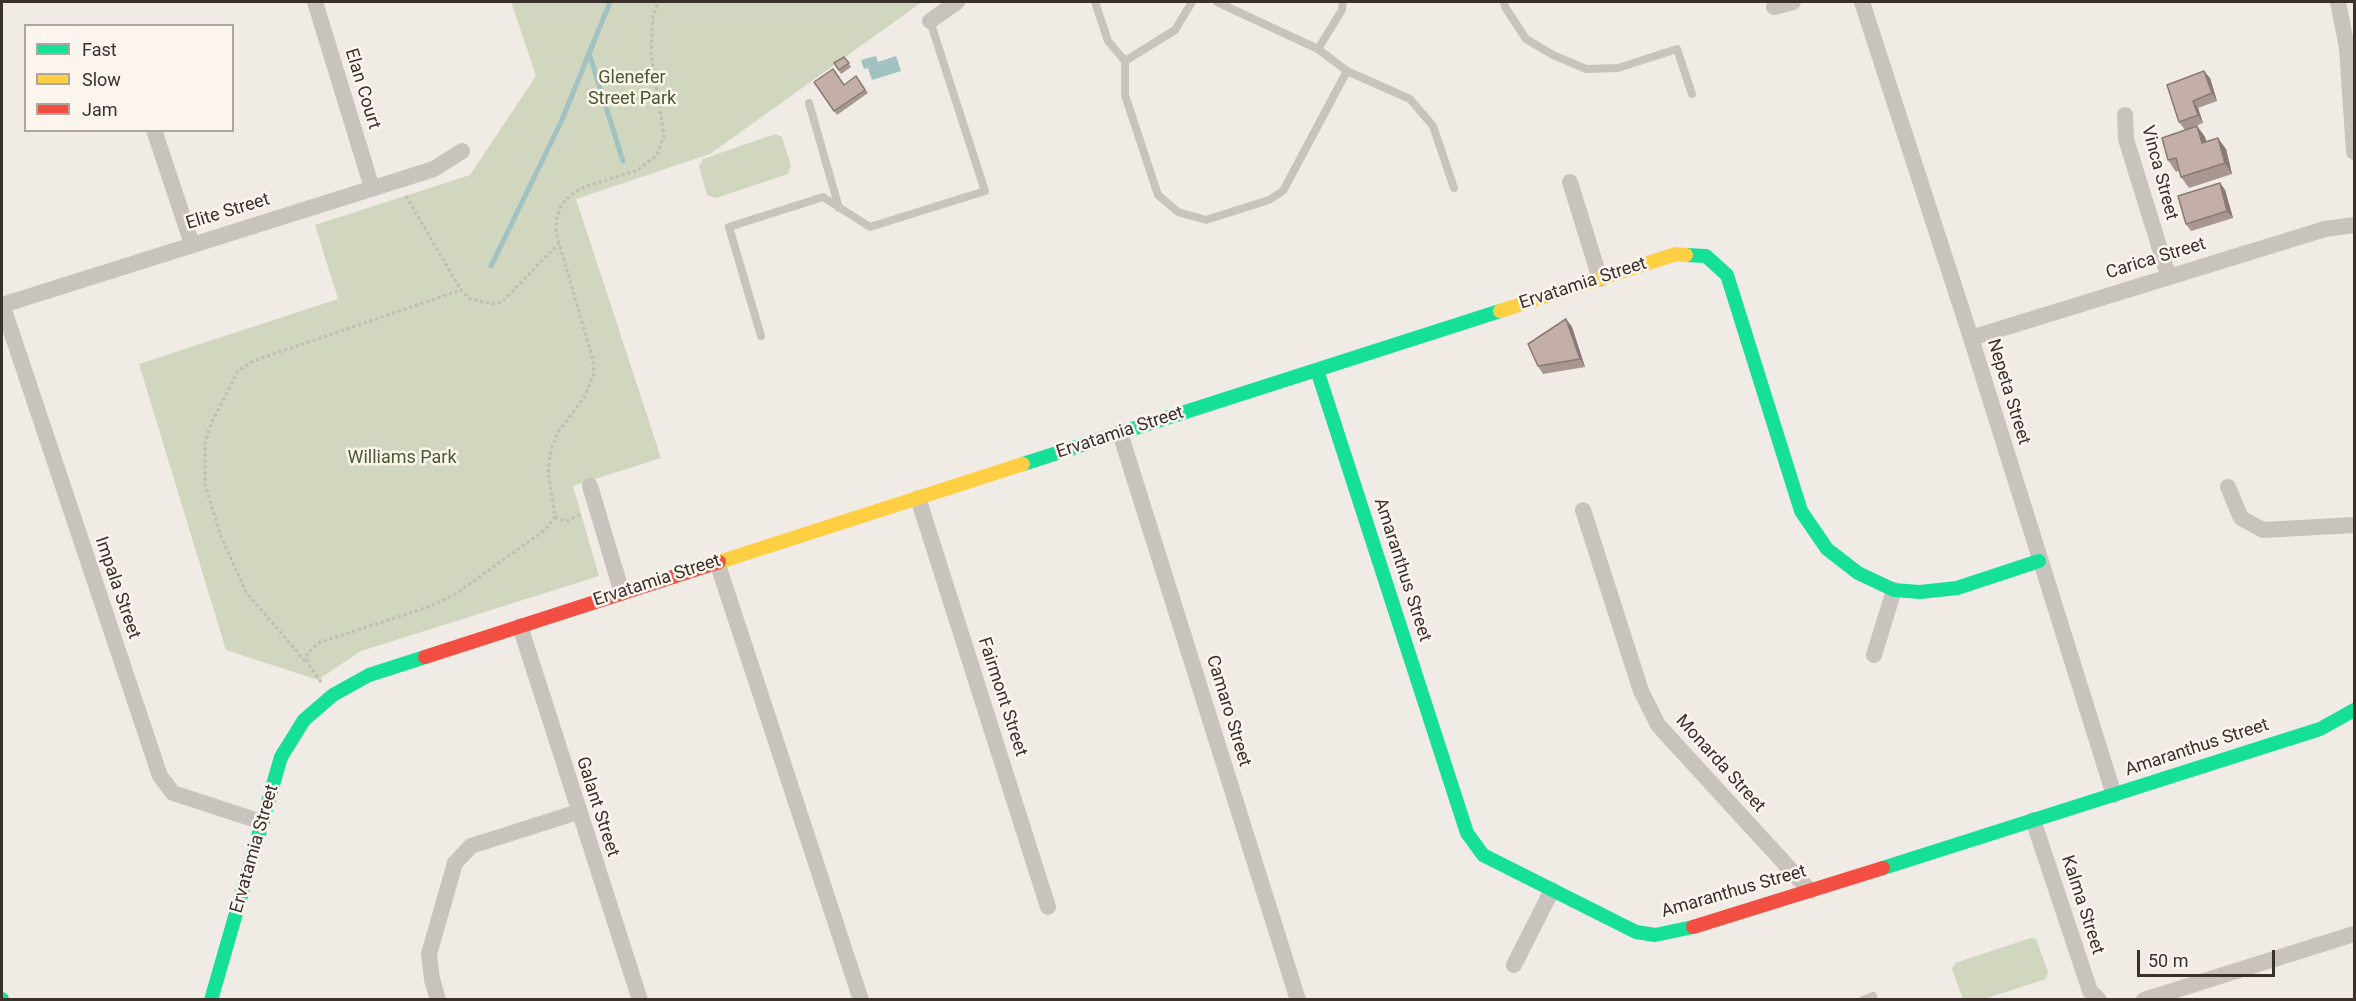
<!DOCTYPE html>
<html>
<head>
<meta charset="utf-8">
<style>
	body { margin:0 }
	#map { position:relative; width:2356px; height:1001px; overflow:hidden; background:#f0ebe5; font-family:Roboto,sans-serif }
	canvas { display:block }
	.frame { position:absolute; inset:0; border:3px solid #3b302b; pointer-events:none }
	.legend { position:absolute; left:24px; top:24px; width:210px; height:108px; box-sizing:border-box; background:#fbf5ee; border:2px solid #aea6a0; margin:0; padding:8px 10px; list-style:none; font-size:18px; color:#3b302b }
	.legend li { display:flex; align-items:center; gap:12px; height:30px }
	.legend b { width:30px; border:2px solid #aea6a0 }
	.scale { position:absolute; left:2137px; top:950px; width:138px; height:27px; box-sizing:border-box; border:3px solid #3b302b; border-top:0; padding-left:8px; font-size:18px; line-height:21px; white-space:nowrap; color:#3b302b; -webkit-text-stroke:4px #fbf5ee; paint-order:stroke }
</style>
</head>
<body>
<div id="map">
<canvas width="2356" height="1001"></canvas>
<div class="frame"></div>
<ul class="legend">
<li><b style="height:8px;background:#16e098"></b>Fast</li>
<li><b style="height:8px;background:#ffcf43"></b>Slow</li>
<li><b style="height:8px;background:#f24e42"></b>Jam</li>
</ul>
<div class="scale">50 m</div>
</div>
<script>
const context = document.querySelector('canvas').getContext('2d');
context.lineJoin = 'round';
function fill(path, color) { context.fillStyle = color; context.fill(path, 'evenodd'); }
const toPath = rows => new Path2D(rows.map(r => 'M' + r).join(''));
function stroke(path, color, width, dash) { context.strokeStyle = color; context.lineWidth = width; context.lineCap = dash ? 'butt' : 'round'; context.setLineDash(dash || []); context.stroke(path); }
function label(font, color, halo, rows, align = 'center') {
  context.font = font + ' Roboto,sans-serif'; context.lineWidth = 5; context.setLineDash([]); context.textBaseline = 'middle'; context.strokeStyle = halo; context.fillStyle = color; for (const [text, x, y, turn = 0] of rows) {
    context.save(); context.translate(x, y); context.rotate((+turn || 0) * Math.PI / 180); context.textAlign = isNaN(turn) ? turn : align; if (halo) context.strokeText(text, 0, 0); context.fillText(text, 0, 0); context.restore();
  }
}
fill(toPath([
	[511,2,922,2,710,154,576,199,661,458,573,486,599,576,361,651,318,680,226,650,139,364,338,299,315,225,470,175,536,76],
	[775,134,782,137,791,166,788,174,716,198,707,195,699,166,703,159],
	[2031,938,2036,939,2048,972,2046,979,1984,999,1963,999,1952,969,1955,963]
]), '#d1d6bf');
fill(toPath([
	[876,56,878,62,896,56,901,71,872,80,868,68,864,69,861,60]
]), '#a1c2c1');
stroke(toPath([
	[590,56,623,161],
	[491,266,562,120,610,2]
]), '#a1c2c1', 5);
stroke(toPath([
	[406,196,461,290,470,299,493,304,502,302,559,243],
	[555,517,566,521,582,514],
	[305,661,246,592,220,534,205,484,205,443,211,424,238,371,253,361,461,290],
	[321,682,307,662,307,654,318,643,431,606,454,595,545,530,555,517,548,472,551,450,558,432,585,396,594,374,593,360,559,243,556,230,557,217,561,206,569,196,584,187,638,170,657,155,664,135,651,54,653,16,658,2]
]), '#c2bbb6', 3, [3, 3]);
stroke(toPath([
	[1095,2,1108,41,1125,61,1125,95,1158,195,1178,212,1206,220,1269,200,1283,191,1347,71],
	[1217,2,1318,49,1347,71,1410,99,1433,126,1454,188],
	[1504,2,1505,7,1526,39,1553,55,1586,69,1618,68,1677,49,1692,94],
	[1318,49,1342,10,1343,2],
	[1125,61,1175,30,1192,2],
	[809,103,839,208],
	[761,336,729,227,823,197,870,227,985,191,930,21],
	[1863,1000,1873,996,1874,1000]
]), '#c9c3be', 8);
stroke(toPath([
	[315,2,372,188],
	[1862,2,1971,338,2114,795],
	[2338,2,2347,48,2354,152],
	[1774,7,1793,2],
	[930,21,957,2],
	[2125,115,2126,139,2168,275],
	[154,130,192,244],
	[1570,182,1600,279],
	[2,304,160,776,173,793,262,822],
	[2,305,434,169,462,151],
	[1971,338,2325,229,2354,225],
	[1120,433,1298,1000],
	[590,486,622,593],
	[2228,487,2241,518,2263,530,2354,525],
	[918,498,1048,907],
	[1583,510,1641,691,1658,725,1810,891],
	[717,562,861,1000],
	[520,626,640,1000],
	[1874,655,1894,590],
	[2033,820,2090,991,2099,1000],
	[1514,965,1552,890],
	[438,1000,432,979,429,954,455,863,471,846,578,812],
	[2144,1000,2354,934]
]), '#c9c3be', 16);
stroke(toPath([
	[1686,255,1706,256,1727,275,1801,511,1827,549,1858,573,1894,590,1920,592,1957,588,2039,561],
	[1317,370,1467,833,1483,855,1636,932,1655,935,1693,927],
	[1023,464,1500,311],
	[1883,868,2320,729,2354,710],
	[2,999,2,1000],
	[211,1000,281,757,304,720,333,695,369,675,425,657]
]), '#16e098', 14);
stroke(toPath([
	[1500,311,1676,254,1686,255],
	[719,562,1023,464]
]), '#ffcf43', 14);
stroke(toPath([
	[425,657,719,562],
	[1693,927,1883,868]
]), '#f24e42', 14);
fill(toPath([
	[844,57,851,67,841,74,834,63],
	[856,76,868,93,837,115,814,82,844,85],
	[2210,78,2217,101,2198,108,2203,123,2185,130,2179,122,2167,85],
	[2197,126,2205,137,2206,142,2226,149,2232,174,2189,188,2181,177,2180,170,2176,172,2168,160],
	[2220,183,2225,190,2233,218,2191,231,2186,224],
	[1566,319,1572,327,1585,367,1543,374,1538,366]
]), '#a89690');
fill(toPath([
	[2204,71,2210,78,2217,101,2212,93],
	[2193,101,2198,108,2203,123,2198,115],
	[2197,126,2205,137,2210,154,2202,143],
	[2218,138,2226,149,2232,174,2225,163],
	[2220,183,2225,190,2233,218,2227,211],
	[1566,319,1572,327,1585,367,1580,359]
]), '#887a75');
const building = toPath([
	[844,57,849,63,839,70,834,63,844,57],
	[833,69,844,85,856,76,865,90,834,111,814,82,833,69],
	[2204,71,2212,93,2193,101,2198,115,2179,122,2167,85,2204,71],
	[2197,126,2202,143,2218,138,2225,163,2181,177,2176,158,2168,160,2162,138,2197,126],
	[2220,183,2227,211,2186,224,2178,196,2220,183],
	[1566,319,1580,359,1538,366,1528,344,1566,319]
]);
fill(building, '#c3afa7');
stroke(building, '#887a75', 1.5);
label('18px', '#4a5a2e', '#fbf5ee', [
	["Glenefer",632,78],
	["Street Park",632,99],
	["Williams Park",402,458]
]);
label('18px', '#3b302b', '#fbf5ee', [
	["Elan Court",362,89,73],
	["Vinca Street",2159,173,75],
	["Elite Street",228,212,-17],
	["Carica Street",2156,259,-17],
	["Ervatamia Street",1583,284,-18],
	["Nepeta Street",2008,392,73],
	["Ervatamia Street",1120,433,-18],
	["Amaranthus Street",1402,570,72],
	["Ervatamia Street",657,581,-18],
	["Impala Street",117,588,71],
	["Fairmont Street",1002,697,72],
	["Camaro Street",1228,711,73],
	["Amaranthus Street",2197,748,-18],
	["Monarda Street",1720,764,48],
	["Galant Street",597,807,72],
	["Ervatamia Street",255,849,-74],
	["Amaranthus Street",1734,892,-16],
	["Kalma Street",2082,905,72]
]);
</script>
</body>
</html>
